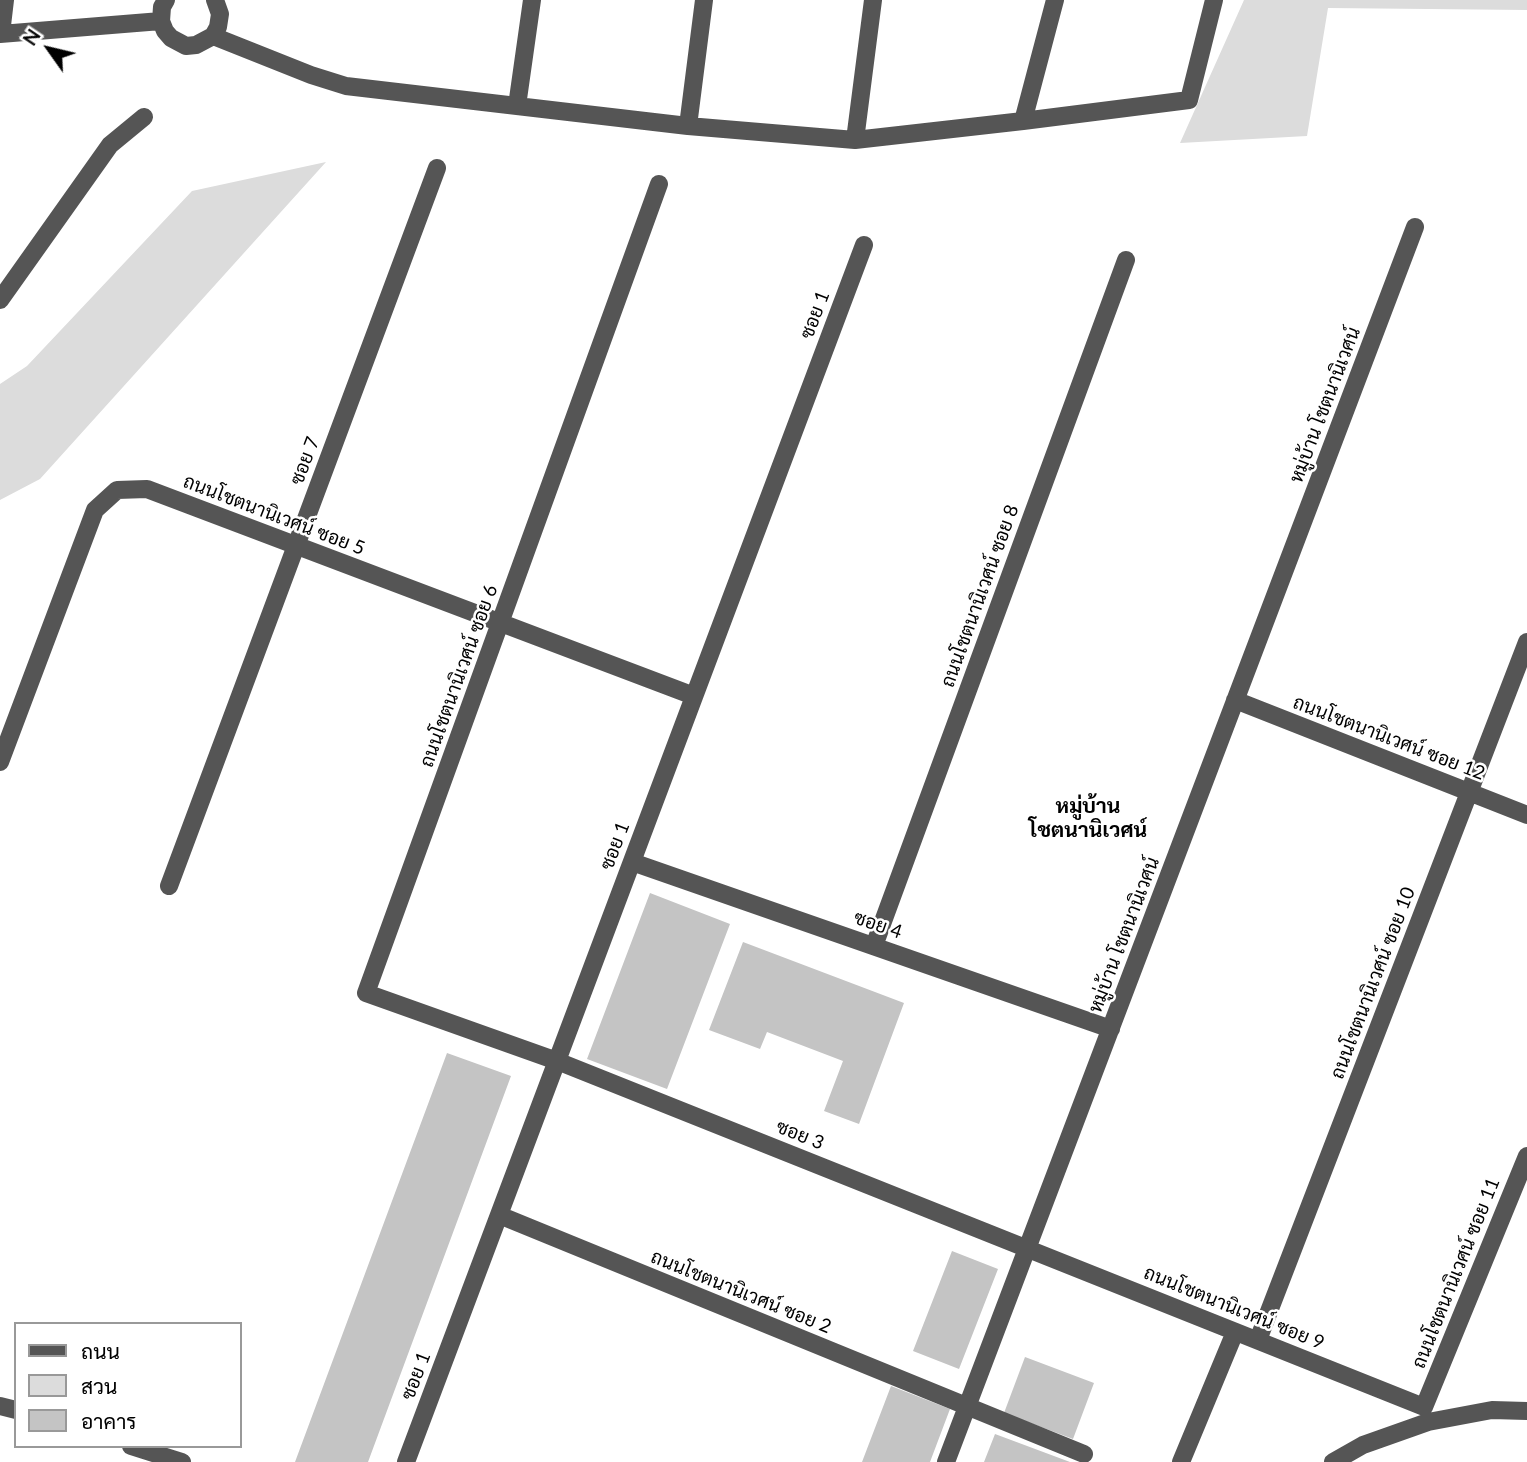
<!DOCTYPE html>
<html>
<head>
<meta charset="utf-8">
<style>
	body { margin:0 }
	#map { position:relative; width:1527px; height:1462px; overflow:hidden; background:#fff; font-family:Lato,Sarabun,sans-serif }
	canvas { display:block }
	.legend { position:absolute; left:14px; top:1322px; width:228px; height:126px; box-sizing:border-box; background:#fff; border:2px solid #999; margin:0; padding:9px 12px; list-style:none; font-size:21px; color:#000 }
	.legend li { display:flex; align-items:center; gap:14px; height:35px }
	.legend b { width:35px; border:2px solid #999 }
	.north { position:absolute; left:14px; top:14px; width:70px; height:70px; -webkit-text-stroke:5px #fff; paint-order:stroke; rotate:304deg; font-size:19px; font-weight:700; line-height:28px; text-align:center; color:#000 }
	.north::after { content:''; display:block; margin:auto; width:24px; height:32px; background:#000; clip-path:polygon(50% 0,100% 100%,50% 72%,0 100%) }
</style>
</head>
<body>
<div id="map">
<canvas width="1527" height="1462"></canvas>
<ul class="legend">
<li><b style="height:9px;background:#555"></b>ถนน</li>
<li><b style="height:19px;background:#dcdcdc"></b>สวน</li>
<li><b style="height:19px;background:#c4c4c4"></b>อาคาร</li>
</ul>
<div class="north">N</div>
</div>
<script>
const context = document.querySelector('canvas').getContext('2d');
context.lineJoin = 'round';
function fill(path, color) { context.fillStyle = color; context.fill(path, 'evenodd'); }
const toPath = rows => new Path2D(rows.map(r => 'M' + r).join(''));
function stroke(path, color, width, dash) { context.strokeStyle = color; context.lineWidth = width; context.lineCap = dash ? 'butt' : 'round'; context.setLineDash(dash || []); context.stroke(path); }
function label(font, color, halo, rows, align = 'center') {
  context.font = font + ' Lato,Sarabun,sans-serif'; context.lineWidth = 5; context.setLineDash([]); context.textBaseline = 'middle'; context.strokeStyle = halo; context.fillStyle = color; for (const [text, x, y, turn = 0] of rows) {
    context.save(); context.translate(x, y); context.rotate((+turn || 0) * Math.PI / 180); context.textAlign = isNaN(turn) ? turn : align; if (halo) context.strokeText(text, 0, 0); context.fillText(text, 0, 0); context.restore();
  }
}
fill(toPath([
	[1244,0,1527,0,1527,10,1328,8,1307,136,1180,143],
	[326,162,40,479,0,500,0,384,27,366,192,191]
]), '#dcdcdc');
fill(toPath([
	[650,893,730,924,667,1089,587,1059],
	[743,942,904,1003,859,1124,824,1111,843,1061,767,1032,760,1049,709,1030],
	[447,1053,511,1076,368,1462,295,1462],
	[952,1251,998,1269,959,1369,913,1351],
	[1025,1357,1094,1383,1073,1439,1004,1413],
	[891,1386,950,1409,930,1462,862,1462],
	[995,1434,1070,1462,984,1462]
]), '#c4c4c4');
stroke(toPath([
	[166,0,162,7,161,21,165,31,171,38,186,46,196,45,213,36,218,27,220,14,215,0],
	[0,34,161,21],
	[1,34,5,0],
	[213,36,311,75,346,86,688,126,704,0],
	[517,106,532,0],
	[1023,121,1189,100,1214,0],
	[688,126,855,140,1023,121,1055,0],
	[855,140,873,0],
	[659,184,366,993,557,1061,1424,1407,1527,1156],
	[0,300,110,145,144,117],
	[1235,700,1527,815],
	[0,762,95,510,117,490,147,489,694,696],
	[632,862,1111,1029],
	[169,886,437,168],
	[874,946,1126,260],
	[499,1215,1084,1454],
	[1258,1340,1527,642],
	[0,1406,16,1410],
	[131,1446,182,1462],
	[406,1462,864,245],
	[946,1462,1415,227],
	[1181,1462,1235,1332],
	[1333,1462,1363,1445,1428,1422,1492,1410,1527,1411]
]), '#555', 18);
label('19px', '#000', '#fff', [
	["ซอย 1",815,315,-69],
	["หมู่บ้าน โชตนานิเวศน์",1325,405,-69],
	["ซอย 7",305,461,-69],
	["ถนนโชตนานิเวศน์ ซอย 5",274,515,21],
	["ถนนโชตนานิเวศน์ ซอย 8",980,596,-70],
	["ถนนโชตนานิเวศน์ ซอย 6",459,676,-70],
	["ถนนโชตนานิเวศน์ ซอย 12",1389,738,21],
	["ซอย 1",615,846,-69],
	["ซอย 4",878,925,19],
	["หมู่บ้าน โชตนานิเวศน์",1124,935,-69],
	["ถนนโชตนานิเวศน์ ซอย 10",1373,983,-69],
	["ซอย 3",800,1135,22],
	["ถนนโชตนานิเวศน์ ซอย 11",1456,1273,-68],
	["ถนนโชตนานิเวศน์ ซอย 2",741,1292,22],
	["ถนนโชตนานิเวศน์ ซอย 9",1234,1308,22],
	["ซอย 1",416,1376,-69]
]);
label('bold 21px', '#000', '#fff', [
	["หมู่บ้าน",1088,806],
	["โชตนานิเวศน์",1088,830]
]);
</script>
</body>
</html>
